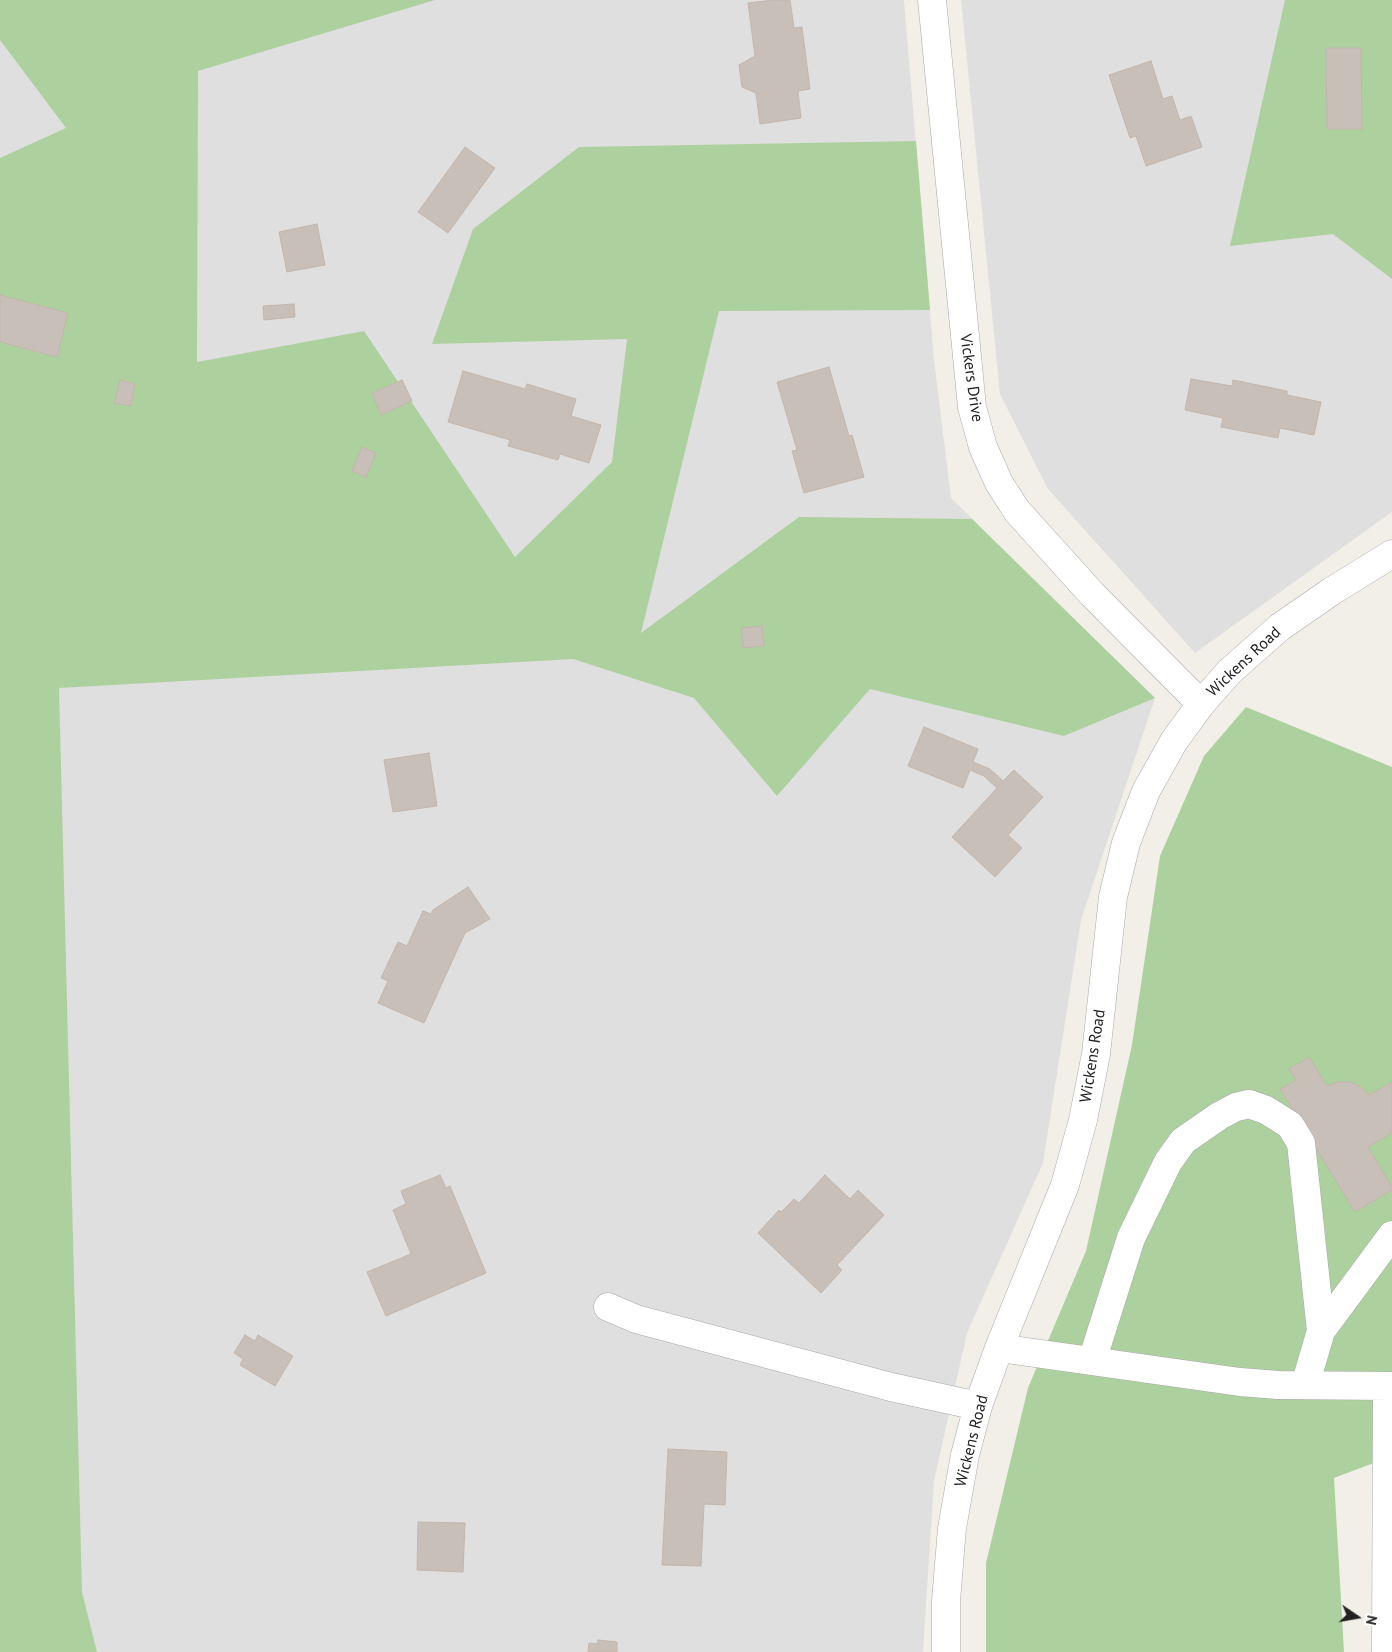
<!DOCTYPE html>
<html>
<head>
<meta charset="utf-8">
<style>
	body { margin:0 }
	#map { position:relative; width:1392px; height:1652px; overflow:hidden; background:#f2efe9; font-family:"PT Sans",sans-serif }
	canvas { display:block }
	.north { position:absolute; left:1332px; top:1592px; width:50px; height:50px; -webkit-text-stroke:4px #fff; paint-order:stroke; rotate:102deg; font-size:14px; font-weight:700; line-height:20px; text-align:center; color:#222 }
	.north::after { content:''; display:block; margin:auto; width:18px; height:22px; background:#222; clip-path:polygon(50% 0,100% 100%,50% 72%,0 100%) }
</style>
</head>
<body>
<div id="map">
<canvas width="1392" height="1652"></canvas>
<div class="north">N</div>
</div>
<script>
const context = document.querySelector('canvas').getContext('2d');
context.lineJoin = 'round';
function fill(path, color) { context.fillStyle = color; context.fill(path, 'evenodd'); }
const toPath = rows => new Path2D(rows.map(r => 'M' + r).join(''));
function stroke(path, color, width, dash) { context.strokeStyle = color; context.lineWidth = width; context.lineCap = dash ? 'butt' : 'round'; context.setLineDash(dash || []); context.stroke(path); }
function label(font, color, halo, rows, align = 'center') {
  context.font = font + ' "PT Sans",sans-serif'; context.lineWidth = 4; context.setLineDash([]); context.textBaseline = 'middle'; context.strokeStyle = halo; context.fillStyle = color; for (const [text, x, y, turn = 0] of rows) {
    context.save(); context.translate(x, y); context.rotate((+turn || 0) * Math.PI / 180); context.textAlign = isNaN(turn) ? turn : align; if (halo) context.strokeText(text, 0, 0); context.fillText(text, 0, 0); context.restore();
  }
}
fill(toPath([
	[0,0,904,0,934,360,951,498,1155,698,1081,920,1043,1163,967,1333,934,1481,923,1652,0,1652],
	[961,0,1392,0,1392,512,1195,653,1048,489,1000,394]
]), '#e0dfdf');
fill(toPath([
	[0,0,435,0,198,71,197,362,364,331,515,557,612,462,627,339,432,344,473,229,579,147,916,141,930,310,719,311,641,633,799,517,972,519,1155,698,1064,736,870,689,777,796,694,698,573,659,59,688,82,1592,97,1652,0,1652,0,158,66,128,0,40],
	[1285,0,1392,0,1392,279,1333,234,1230,246],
	[1246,707,1392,767,1392,1456,1334,1478,1344,1652,986,1652,986,1563,1028,1388,1086,1251,1132,1045,1160,856,1204,756]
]), '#add19e');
const building = toPath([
	[773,0,790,0,794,28,802,27,810,89,798,91,801,118,760,124,756,93,742,87,739,65,755,56,748,3,773,0],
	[1326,48,1361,48,1362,129,1327,129,1326,48],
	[1151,61,1163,99,1172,96,1180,120,1191,116,1202,147,1146,166,1136,136,1130,138,1109,75,1151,61],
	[465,147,495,168,448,233,418,212,465,147],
	[317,224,325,265,287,272,279,232,317,224],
	[0,295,68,313,57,357,0,342,0,295],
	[294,304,295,317,264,320,263,306,294,304],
	[829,367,849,436,852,435,864,477,804,493,792,451,797,450,777,382,829,367],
	[463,371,525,389,527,384,576,399,571,416,601,425,589,463,560,454,558,460,508,446,510,440,448,422,463,371],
	[1191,379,1232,386,1233,380,1287,391,1287,395,1321,402,1314,435,1280,428,1278,438,1221,427,1223,418,1185,410,1191,379],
	[120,380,135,384,131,406,114,403,120,380],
	[402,380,412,401,381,415,372,393,402,380],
	[362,447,376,453,366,477,352,471,362,447],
	[762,626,764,646,743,648,741,628,762,626],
	[924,727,978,749,973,762,990,769,1003,781,1014,770,1043,797,1008,835,1022,848,995,877,952,837,997,788,984,776,970,770,963,788,908,766,924,727],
	[429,753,437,806,393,812,384,760,429,753],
	[468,887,490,919,465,933,424,1023,378,1003,388,981,381,978,398,942,407,946,423,911,431,914,433,910,468,887],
	[1309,1057,1327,1086,1338,1082,1350,1082,1361,1087,1369,1095,1392,1082,1392,1133,1368,1147,1392,1187,1392,1190,1355,1212,1280,1089,1296,1080,1289,1069,1309,1057],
	[440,1175,446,1188,450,1186,486,1273,386,1316,367,1272,411,1254,393,1210,406,1204,401,1191,440,1175],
	[825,1175,850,1199,858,1190,884,1215,837,1265,842,1270,821,1293,758,1233,779,1210,781,1212,794,1199,799,1203,825,1175],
	[245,1335,255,1341,258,1335,293,1356,275,1386,240,1365,243,1359,234,1353,245,1335],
	[668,1449,727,1452,725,1505,704,1504,701,1566,662,1565,668,1449],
	[418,1522,465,1523,463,1572,417,1570,418,1522],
	[598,1640,617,1642,617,1652,588,1652,589,1643,597,1644,598,1640]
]);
fill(building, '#c7bfb8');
stroke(building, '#c4b6ab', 1);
const minor = toPath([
	[932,0,972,407,983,447,999,483,1017,511,1092,594,1201,704],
	[608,1307,636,1319,891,1387,978,1406],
	[1321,1331,1392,1235],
	[999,1348,1240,1382,1278,1385,1392,1386],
	[1092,1361,1131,1238,1168,1162,1183,1141,1219,1116,1236,1107,1249,1104,1266,1110,1290,1125,1301,1143,1321,1331,1305,1385],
	[946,1652,946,1601,952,1528,965,1455,978,1406,999,1348,1065,1185,1083,1120,1096,1054,1113,897,1126,843,1146,791,1174,741,1201,704,1229,672,1280,627,1332,591,1392,554],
	[1386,1652,1387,1386]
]);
stroke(minor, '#a9a9a9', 29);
stroke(minor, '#fff', 28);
label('16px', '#222', '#fff', [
	["Vickers Drive",971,378,82],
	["Wickens Road",1244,662,-43],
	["Wickens Road",1093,1056,-81],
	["Wickens Road",972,1441,-76]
]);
</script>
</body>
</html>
